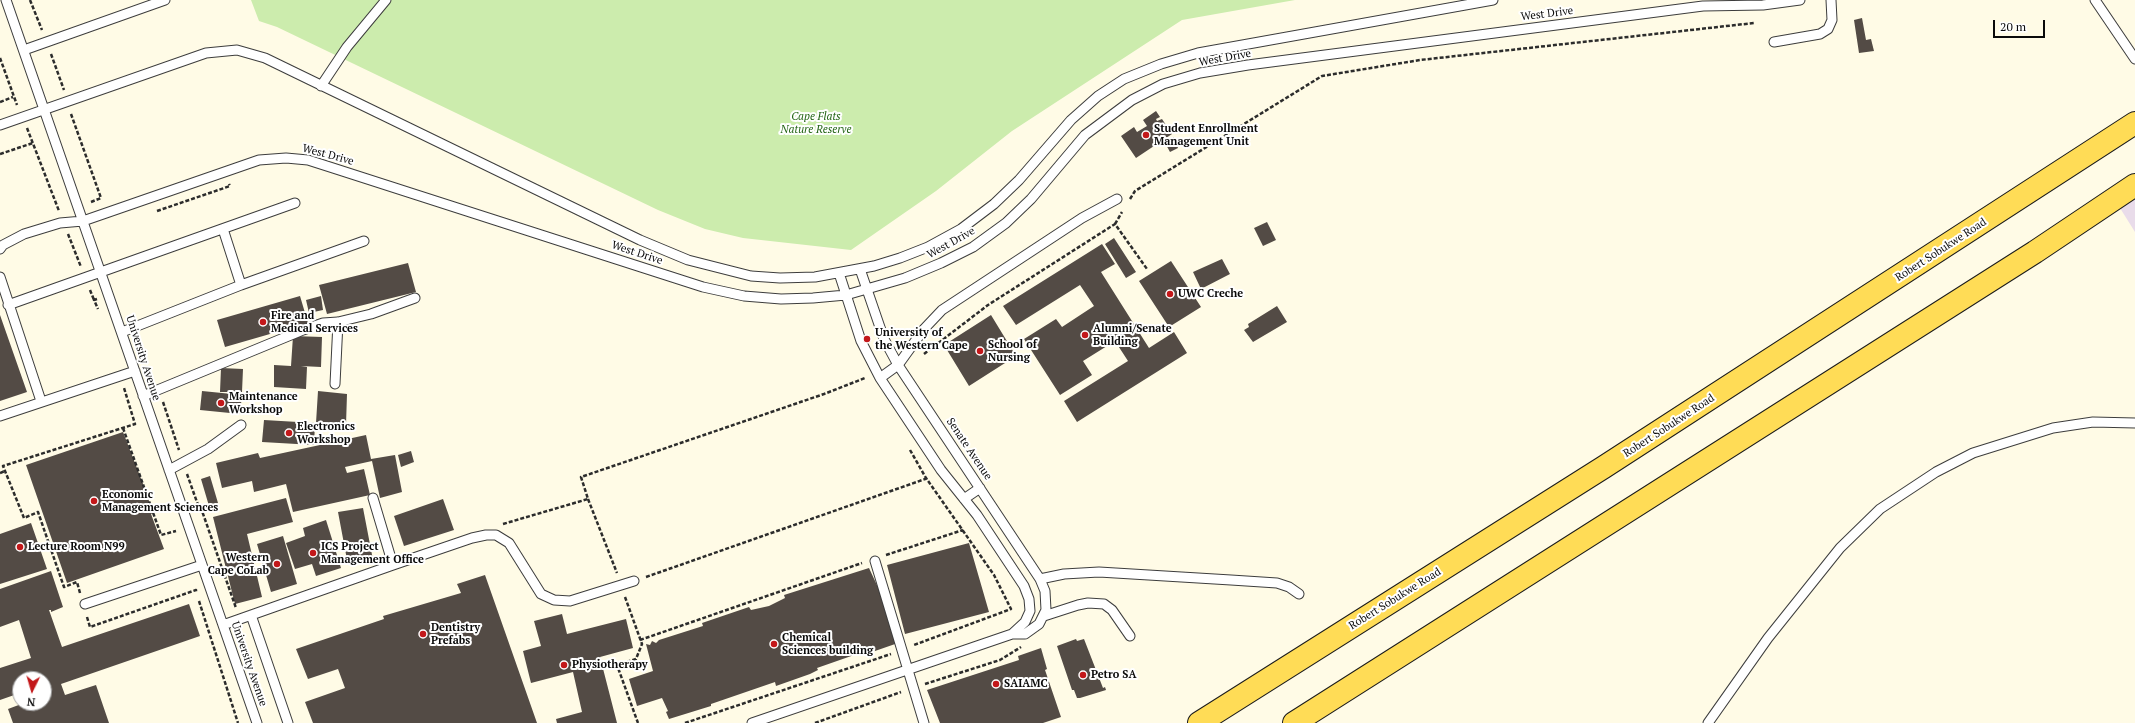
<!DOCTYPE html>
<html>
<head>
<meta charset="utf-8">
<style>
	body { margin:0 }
	#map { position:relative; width:2135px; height:723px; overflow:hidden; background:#fffbe6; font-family:"PT Serif",serif }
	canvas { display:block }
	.north { position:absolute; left:12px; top:671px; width:40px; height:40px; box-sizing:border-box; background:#fff; border:1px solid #9d9d9d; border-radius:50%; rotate:185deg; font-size:11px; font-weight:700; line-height:16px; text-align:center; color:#0a0a0a }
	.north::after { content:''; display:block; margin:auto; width:14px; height:18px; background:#c3181a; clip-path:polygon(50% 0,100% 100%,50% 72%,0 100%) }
	.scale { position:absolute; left:1993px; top:20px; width:52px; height:18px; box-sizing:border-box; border:2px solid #0a0a0a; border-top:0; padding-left:5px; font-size:12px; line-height:14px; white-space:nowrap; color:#0a0a0a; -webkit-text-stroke:3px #fff; paint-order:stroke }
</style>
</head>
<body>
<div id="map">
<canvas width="2135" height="723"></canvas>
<div class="north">N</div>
<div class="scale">20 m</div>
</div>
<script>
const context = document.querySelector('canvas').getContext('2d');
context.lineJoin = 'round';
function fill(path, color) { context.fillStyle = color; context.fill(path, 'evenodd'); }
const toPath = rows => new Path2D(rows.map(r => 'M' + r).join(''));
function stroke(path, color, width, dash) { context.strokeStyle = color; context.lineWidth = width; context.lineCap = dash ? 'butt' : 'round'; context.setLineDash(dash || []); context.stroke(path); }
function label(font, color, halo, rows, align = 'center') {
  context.font = font + ' "PT Serif",serif'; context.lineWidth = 4; context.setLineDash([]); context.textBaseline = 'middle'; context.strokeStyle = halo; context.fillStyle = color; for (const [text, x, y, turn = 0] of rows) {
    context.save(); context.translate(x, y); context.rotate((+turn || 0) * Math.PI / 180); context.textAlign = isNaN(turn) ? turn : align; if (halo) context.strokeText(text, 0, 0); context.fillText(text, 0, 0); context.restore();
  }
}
fill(toPath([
	[2135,186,2135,232,2115,200]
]), '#e9dcea');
fill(toPath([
	[251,0,1295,0,1182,20,1012,131,936,191,851,250,743,238,705,229,658,210,277,27,259,21]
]), '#ccecad');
fill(toPath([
	[1862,18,1866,40,1871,39,1874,51,1859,53,1854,20],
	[1156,111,1160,117,1156,119,1157,121,1162,119,1172,134,1136,158,1121,136,1134,127,1137,132,1147,126,1143,120],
	[1174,137,1178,148,1170,152,1164,141],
	[1267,222,1276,240,1263,246,1254,228],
	[1114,238,1136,272,1126,278,1105,244],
	[1102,244,1115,264,1101,272,1149,348,1174,332,1187,353,1077,422,1064,401,1128,361,1115,341,1083,361,1092,375,1060,395,1024,339,1056,319,1062,327,1094,306,1080,285,1016,325,1003,306],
	[1222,259,1230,274,1201,289,1193,272],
	[1171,261,1201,307,1169,327,1139,281],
	[408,263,416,292,327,314,319,285],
	[300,296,308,323,225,347,217,320],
	[321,296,323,310,309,313,306,300],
	[1277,306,1287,322,1253,342,1244,330,1249,327,1248,324],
	[0,315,27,392,0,401],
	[991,315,1016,356,969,386,944,345],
	[293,336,322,337,321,367,301,366,307,367,306,389,274,387,274,365,291,366],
	[221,368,243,369,242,392,220,392],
	[202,391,242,395,240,414,200,410],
	[318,391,347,394,346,425,316,423],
	[264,420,315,423,314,445,262,442],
	[123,432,145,489,153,513,151,514,164,549,67,583,26,465],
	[366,435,371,459,395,455,402,492,380,498,372,461,345,467,347,473,364,469,370,495,293,512,286,484,254,492,252,481,222,488,216,463,258,453,260,458],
	[411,451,414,462,401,467,398,455],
	[210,476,218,503,209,506,201,479],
	[286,498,293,522,247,534,262,597,235,604,213,517],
	[443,499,454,530,404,546,394,516],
	[363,508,373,560,348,565,338,512],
	[326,520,341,568,316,576,312,564,295,569,286,543,305,536,303,528],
	[31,523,47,569,0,584,0,534],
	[283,536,297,584,271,592,257,544],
	[969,543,989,612,905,634,887,565],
	[869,568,882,596,898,643,875,651,874,648,857,654,817,668,818,670,810,674,776,686,775,682,711,704,711,706,669,719,666,712,668,711,662,698,637,706,629,679,653,671,646,644,650,645,652,641,656,643,659,640,703,626,702,623,749,607,751,610,769,606,785,598,784,595],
	[51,571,63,607,51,612,51,610,49,610,62,647,189,604,200,636,61,684,65,695,96,685,109,723,13,723,8,709,24,703,44,703,44,696,46,695,44,679,20,679,20,693,0,700,0,668,31,658,19,620,0,627,0,589],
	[485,575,537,723,313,723,305,702,345,688,338,669,308,679,296,649,384,619,383,616,461,593,457,584],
	[562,614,567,634,626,619,633,648,600,657,617,723,557,723,556,719,582,712,573,672,531,683,523,651,541,646,534,621],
	[1076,639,1077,641,1084,639,1103,688,1105,687,1106,690,1080,698,1077,698,1074,690,1072,690,1057,646],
	[1041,648,1047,669,1045,670,1061,717,1043,723,940,723,927,690,1019,660,1018,656]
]), '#534b45');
const lane = toPath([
	[6,0,257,723],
	[2095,0,2135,59],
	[1774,42,1820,34,1828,29,1832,20,1831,0],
	[24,50,165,0],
	[321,86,347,47,386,0],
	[0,125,206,53,237,50,265,58,640,240,688,260,751,276,780,278,815,277,874,266,900,258,928,247,961,229,994,204,1019,180,1071,120,1098,96,1124,79,1161,64,1198,53,1493,0],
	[223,229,241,285],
	[0,249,3,245,24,234,60,223,83,221,259,160,286,158,308,160,333,168,703,287,744,296,781,299,813,298,846,295,905,278,941,263,973,247,1006,223,1031,199,1085,135,1132,100,1163,84,1200,73,1248,65,1703,6,1763,5,1800,0],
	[839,273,861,341,880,378,941,470,977,515,1024,586,1029,599,1030,611,1025,622,1012,634],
	[0,277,41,401],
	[8,305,295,203],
	[122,332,241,285,364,241],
	[880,378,898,365,924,329,942,310,1082,218,1117,199],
	[335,384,338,322],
	[143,396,303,330,323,323,338,322,371,314,415,298],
	[0,416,135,371],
	[169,470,208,449,241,425],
	[373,498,393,565],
	[964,499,980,488],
	[875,561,924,723],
	[1040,579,1064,574,1099,572,1231,580,1277,583,1289,587,1299,594],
	[85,604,202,565],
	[251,615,288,723],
	[1044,616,1078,605,1088,603,1104,604,1112,610,1130,636],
	[223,625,393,565,472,538,486,535,496,535,509,543,541,594,554,600,570,601,634,581],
	[752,723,1012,634,1025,634,1039,624,1046,610,1045,591,1040,579,898,365,884,339,860,269],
	[1708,723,1768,638,1840,548,1880,509,1936,472,1973,453,2053,428,2093,422,2135,423]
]);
const primary = toPath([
	[1199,723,1604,467,2135,123],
	[1294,723,2035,252,2135,185]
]);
stroke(lane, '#3d3d3d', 11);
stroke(primary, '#1b1b1b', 24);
stroke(toPath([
	[30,0,42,30],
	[51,54,64,90],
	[0,58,17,105],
	[0,102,13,97],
	[71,114,101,198,91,202],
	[27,128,59,211],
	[0,154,33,143],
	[1130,199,1135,191,1322,76,1420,60,1754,23],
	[157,211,230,186,229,184],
	[1115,224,1122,212],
	[68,234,81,267],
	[90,290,94,300],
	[97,299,94,300,98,309],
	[924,354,988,305,1115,224,1147,269],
	[163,402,179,450],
	[123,428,161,535,176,531],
	[910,450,926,478,994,575,1011,609,914,645],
	[0,473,5,471],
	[187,474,198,505,201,508,236,608],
	[588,499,617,573],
	[503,524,588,499,581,477,824,394,865,378],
	[886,555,963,530],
	[646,577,928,478],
	[80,593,77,582,64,587,38,512,24,518,3,466,135,424,124,388],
	[625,597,642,644,636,659,617,665,638,723],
	[199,601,238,723],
	[87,617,90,627,196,590,196,593],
	[640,640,862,563],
	[925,684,1000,660,1021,647],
	[685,723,891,654],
	[815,723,901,692]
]), '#2c2c2c', 2.5, [4, 2]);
stroke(lane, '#fff', 9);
stroke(primary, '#ffdc56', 22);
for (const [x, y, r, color] of [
	[1146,135,4,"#c3181a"],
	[1170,294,4,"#c3181a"],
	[263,322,4,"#c3181a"],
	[1085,335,4,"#c3181a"],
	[867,339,4,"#c3181a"],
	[980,351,4,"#c3181a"],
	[221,403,4,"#c3181a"],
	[289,433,4,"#c3181a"],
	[94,501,4,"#c3181a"],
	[20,547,4,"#c3181a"],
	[313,553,4,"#c3181a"],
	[277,564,4,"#c3181a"],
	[423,634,4,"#c3181a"],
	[774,644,4,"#c3181a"],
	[564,665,4,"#c3181a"],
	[1083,675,4,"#c3181a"],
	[996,684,4,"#c3181a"]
]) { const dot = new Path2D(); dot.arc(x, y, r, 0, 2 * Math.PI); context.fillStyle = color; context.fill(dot); stroke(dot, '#fff', 1.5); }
label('11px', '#0a0a0a', '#fff', [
	["West Drive",1547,14,-7],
	["West Drive",1225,58,-10],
	["West Drive",328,155,15],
	["West Drive",951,243,-29],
	["Robert Sobukwe Road",1941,250,-33],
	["West Drive",637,253,18],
	["University Avenue",143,358,72],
	["Robert Sobukwe Road",1669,426,-33],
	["Senate Avenue",969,449,56],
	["Robert Sobukwe Road",1395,599,-32],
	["University Avenue",249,664,71]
]);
label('italic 11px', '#246516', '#fff', [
	["Cape Flats",816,117],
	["Nature Reserve",816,130]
]);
label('bold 11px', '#0a0a0a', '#fff', [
	["Student Enrollment",1154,129],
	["Management Unit",1154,142],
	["UWC Creche",1178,294],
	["Fire and",271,316],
	["Medical Services",271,329],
	["Alumni/Senate",1093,329],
	["Building",1093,342],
	["University of",875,333],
	["the Western Cape",875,346],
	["School of",988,345],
	["Nursing",988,358],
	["Maintenance",229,397],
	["Workshop",229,410],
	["Electronics",297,427],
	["Workshop",297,440],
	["Economic",102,495],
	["Management Sciences",102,508],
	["Lecture Room N99",28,547],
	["ICS Project",321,547],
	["Management Office",321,560],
	["Western",269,558,"right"],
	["Cape CoLab",269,571,"right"],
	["Dentistry",431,628],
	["Prefabs",431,641],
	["Chemical",782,638],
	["Sciences building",782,651],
	["Physiotherapy",572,665],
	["Petro SA",1091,675],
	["SAIAMC",1004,684]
], 'left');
</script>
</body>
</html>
